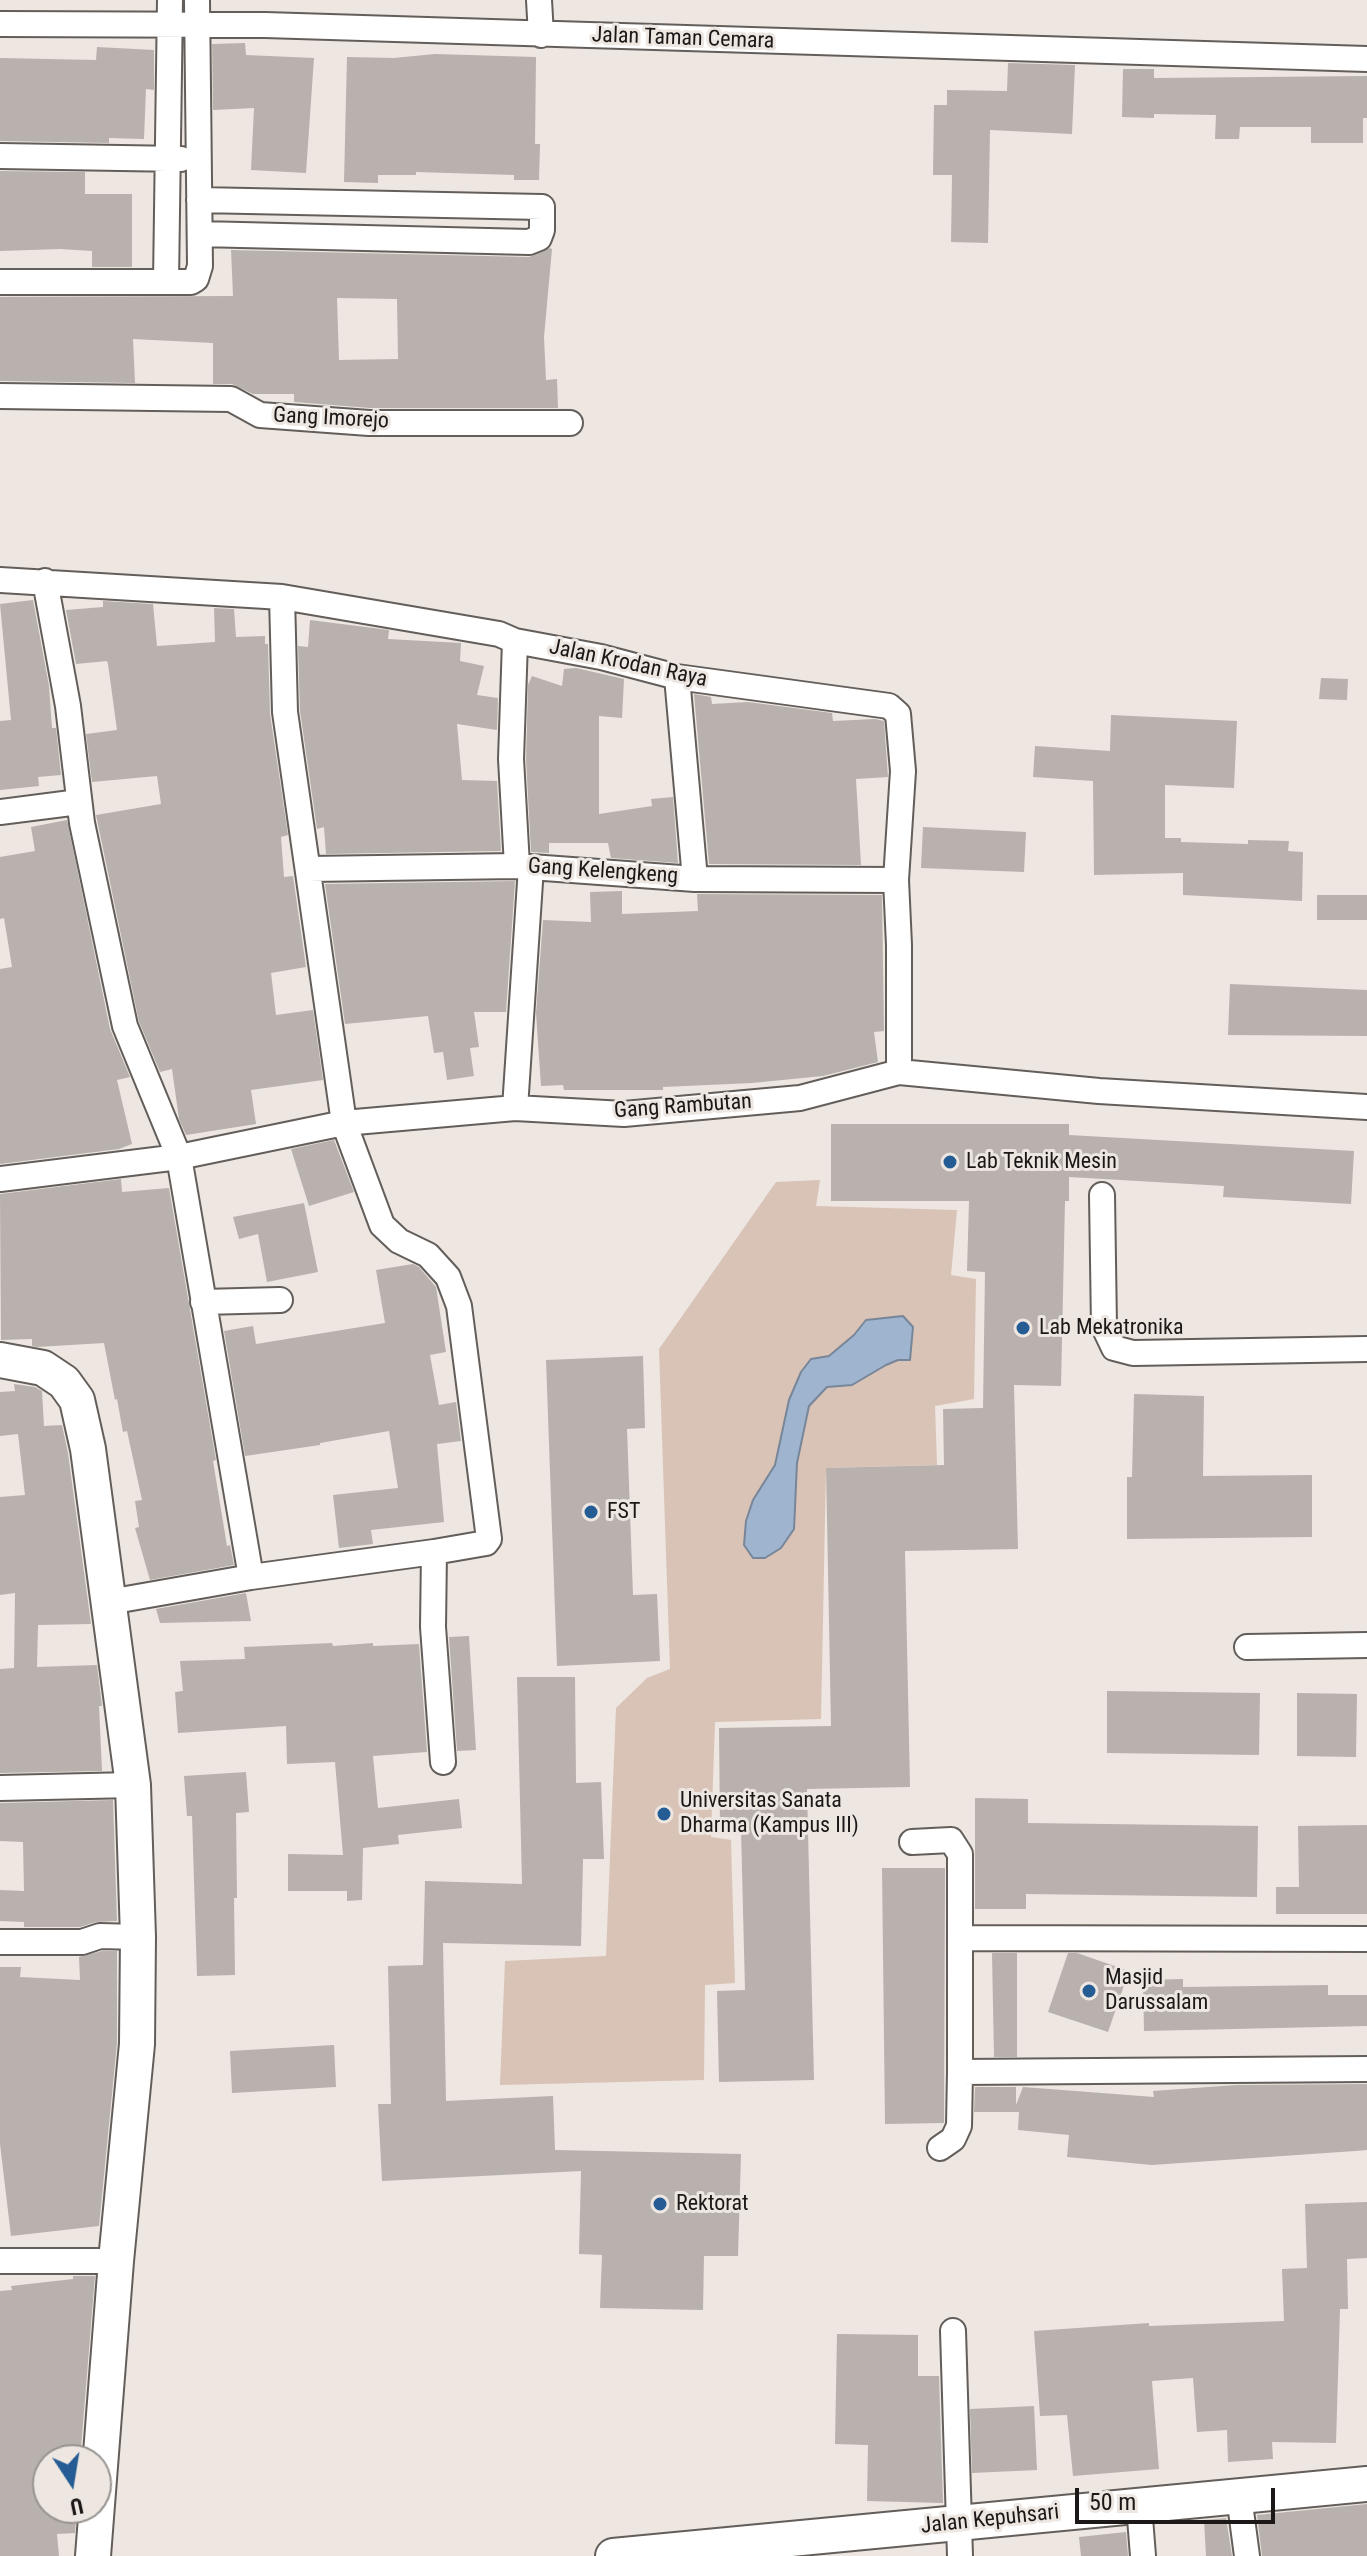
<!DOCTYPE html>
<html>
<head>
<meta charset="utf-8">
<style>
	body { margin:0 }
	#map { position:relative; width:1367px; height:2556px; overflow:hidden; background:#ede6e1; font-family:"Roboto Condensed",sans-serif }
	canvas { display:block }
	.north { position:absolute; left:32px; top:2444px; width:80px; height:80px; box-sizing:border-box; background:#ede6e1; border:2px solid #999490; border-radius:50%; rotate:168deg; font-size:22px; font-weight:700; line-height:32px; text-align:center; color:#1b1817 }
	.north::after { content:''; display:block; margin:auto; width:28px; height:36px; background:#255c94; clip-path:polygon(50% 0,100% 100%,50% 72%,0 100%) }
	.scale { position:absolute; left:1075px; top:2488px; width:200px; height:36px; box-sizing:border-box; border:4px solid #1b1817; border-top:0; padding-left:10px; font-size:24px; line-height:28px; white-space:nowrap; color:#1b1817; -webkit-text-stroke:6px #ede6e1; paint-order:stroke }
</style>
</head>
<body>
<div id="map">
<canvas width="1367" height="2556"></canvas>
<div class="north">U</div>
<div class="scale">50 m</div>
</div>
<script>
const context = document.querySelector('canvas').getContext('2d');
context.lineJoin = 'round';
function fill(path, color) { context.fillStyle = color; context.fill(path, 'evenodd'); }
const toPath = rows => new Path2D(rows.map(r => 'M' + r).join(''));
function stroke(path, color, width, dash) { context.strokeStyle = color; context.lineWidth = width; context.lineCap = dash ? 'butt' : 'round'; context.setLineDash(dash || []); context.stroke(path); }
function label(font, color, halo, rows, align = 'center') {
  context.font = font + ' "Roboto Condensed",sans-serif'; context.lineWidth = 6; context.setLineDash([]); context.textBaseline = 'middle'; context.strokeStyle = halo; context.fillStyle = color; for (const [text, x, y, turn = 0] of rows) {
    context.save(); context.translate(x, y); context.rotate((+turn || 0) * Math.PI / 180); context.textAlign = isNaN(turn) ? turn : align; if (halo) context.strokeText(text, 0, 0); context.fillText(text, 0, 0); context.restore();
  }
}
fill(toPath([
	[820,1180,816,1206,957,1210,951,1275,976,1279,974,1399,935,1406,937,1465,826,1468,821,1719,715,1722,711,1837,731,1840,735,1983,705,1985,704,2080,500,2085,505,1961,606,1956,616,1708,647,1678,670,1669,659,1349,776,1182]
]), '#d9c2b6');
const water = toPath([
	[903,1316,913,1327,910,1360,898,1360,886,1365,852,1385,827,1387,809,1406,797,1463,794,1529,781,1548,765,1558,753,1558,744,1545,746,1521,753,1500,775,1465,789,1400,801,1372,811,1359,829,1356,854,1335,866,1320,903,1316]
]);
fill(water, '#9fb5cf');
stroke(water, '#778698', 2);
fill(toPath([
	[245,43,246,55,314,58,306,173,251,170,254,108,213,110,212,44],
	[97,47,154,50,154,90,146,89,144,139,109,138,109,143,0,141,0,58,96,60],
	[435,54,536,57,535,144,540,144,539,180,514,180,514,175,416,172,416,175,378,175,378,183,344,182,347,57,394,58],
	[1008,63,1075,65,1072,134,990,130,988,243,951,242,952,175,933,175,934,105,947,105,947,90,1007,91],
	[1123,69,1154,69,1154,78,1367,76,1367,118,1363,118,1363,143,1311,143,1311,127,1240,127,1239,139,1215,139,1216,115,1154,114,1154,118,1122,117],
	[0,171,85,172,85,194,132,194,132,267,92,267,92,251,60,249,0,251],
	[550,248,552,249,544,337,546,380,557,379,558,408,370,408,294,402,294,394,253,394,232,384,213,384,213,343,133,339,135,383,0,381,0,297,233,296,231,250,529,257],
	[337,298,397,299,398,359,339,360],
	[33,600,49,686,52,728,56,728,61,775,38,777,39,786,0,790,0,721,11,720,0,604],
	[103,601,153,604,157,646,215,642,214,608,234,609,236,637,265,636,265,644,268,644,270,714,288,835,281,837,284,877,293,876,306,967,271,973,276,1015,313,1010,323,1080,251,1090,256,1124,186,1135,179,1119,172,1069,160,1072,139,1022,96,815,161,804,157,776,92,782,86,734,117,730,108,664,107,661,76,664,66,610,103,607],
	[310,620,389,630,388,639,461,643,460,661,484,666,477,695,498,698,497,730,457,724,462,780,497,781,501,851,326,854,324,827,317,829,300,711,298,646,308,647],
	[576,668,624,679,622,718,599,716,599,814,652,806,651,799,673,797,678,863,611,858,608,843,549,843,549,853,531,852,526,759,528,685,532,676,562,686,564,669],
	[1321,678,1348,679,1347,700,1319,699],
	[694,694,711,697,712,704,748,702,832,713,833,721,875,719,884,721,888,777,856,779,861,865,709,864],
	[1111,715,1237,721,1234,788,1165,785,1165,838,1181,838,1181,842,1248,844,1248,840,1289,841,1288,851,1303,852,1302,901,1183,895,1183,873,1094,875,1093,781,1033,777,1035,746,1110,751],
	[67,820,110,1029,130,1077,117,1080,132,1144,119,1149,0,1164,0,969,12,967,4,918,0,919,0,857,35,851,31,827],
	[923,827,1026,832,1024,872,921,868],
	[515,881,506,1012,474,1012,479,1047,470,1048,474,1076,447,1080,443,1052,434,1053,428,1016,345,1024,325,884],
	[622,891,622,914,698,911,697,894,882,895,884,1031,874,1032,878,1062,823,1076,752,1083,663,1087,663,1090,564,1090,563,1085,541,1086,536,1013,543,920,591,922,590,892],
	[1317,895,1367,895,1367,920,1317,920],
	[1230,984,1367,990,1367,1036,1228,1035],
	[831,1124,1069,1124,1069,1135,1354,1151,1351,1204,1223,1197,1224,1186,1069,1177,1069,1201,1065,1201,1061,1386,1014,1385,1018,1549,905,1551,910,1787,807,1789,814,2080,719,2082,717,1991,745,1990,741,1830,720,1830,719,1728,831,1726,826,1468,944,1465,943,1409,983,1408,985,1272,967,1271,969,1201,831,1201],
	[334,1140,354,1192,309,1206,291,1149],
	[121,1179,122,1192,169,1188,216,1460,213,1461,227,1546,230,1545,234,1565,150,1580,135,1528,139,1527,135,1501,142,1500,127,1431,123,1432,117,1399,115,1400,104,1343,37,1347,32,1346,32,1339,1,1340,0,1194],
	[304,1203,318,1272,267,1282,258,1234,239,1239,233,1217],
	[413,1264,419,1267,436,1287,446,1352,430,1355,439,1405,456,1402,461,1441,437,1444,444,1522,371,1530,373,1544,339,1548,333,1495,398,1488,389,1431,320,1443,320,1445,245,1456,224,1331,253,1326,256,1344,385,1323,376,1270],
	[643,1356,645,1428,627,1429,633,1595,657,1594,660,1661,557,1666,546,1360],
	[14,1384,35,1387,42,1391,44,1426,62,1425,68,1453,91,1624,38,1625,37,1667,97,1665,102,1706,99,1706,102,1771,0,1773,0,1669,14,1668,15,1593,0,1595,0,1497,25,1495,18,1434,0,1436,0,1392,15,1391],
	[1134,1394,1204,1396,1203,1476,1312,1475,1312,1537,1127,1539,1127,1477,1132,1477],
	[246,1593,251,1621,160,1623,156,1609],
	[469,1636,476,1750,457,1751,449,1637],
	[332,1643,333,1646,373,1643,373,1646,419,1644,427,1752,373,1756,378,1808,459,1799,462,1828,398,1835,399,1844,363,1848,362,1900,347,1901,347,1891,288,1891,288,1854,343,1855,335,1762,287,1764,286,1726,178,1733,175,1692,183,1691,180,1661,245,1659,244,1647],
	[517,1677,575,1677,576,1783,601,1782,604,1859,583,1859,581,1946,443,1943,446,2101,553,2096,555,2150,741,2154,738,2256,704,2256,703,2310,600,2308,602,2255,579,2254,581,2171,382,2181,378,2104,391,2104,388,1966,423,1965,425,1881,522,1884],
	[1107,1691,1260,1693,1259,1755,1107,1753],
	[1297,1693,1357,1694,1356,1757,1297,1756],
	[246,1772,249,1812,236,1813,237,1898,234,1898,235,1975,197,1976,192,1816,187,1816,184,1776],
	[975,1798,1028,1799,1028,1823,1258,1826,1257,1897,1026,1894,1026,1909,975,1909],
	[113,1800,117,1921,96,1922,80,1927,24,1927,24,1922,0,1921,0,1890,24,1891,23,1842,0,1841,0,1803],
	[1367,1825,1367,1914,1276,1914,1276,1887,1299,1887,1298,1826],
	[882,1868,945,1868,944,2123,885,2124],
	[102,1951,117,1951,117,2043,99,2226,11,2236,0,2144,0,1967,21,1967,20,1977,80,1980,79,1957],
	[992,1953,1017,1953,1017,2057,994,2057],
	[1068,1953,1077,1953,1129,1971,1108,2032,1048,2012],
	[1183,1979,1183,1987,1328,1985,1328,1995,1367,1995,1367,2026,1144,2031,1143,1980],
	[334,2045,336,2087,232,2093,230,2051],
	[1367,2084,1367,2150,1355,2151,1152,2165,1067,2157,1069,2135,1018,2130,1019,2112,974,2112,975,2087,1016,2087,1016,2105,1023,2087,1154,2097,1153,2091,1236,2085],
	[1367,2202,1367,2258,1347,2259,1348,2309,1340,2309,1336,2443,1272,2442,1273,2459,1228,2462,1227,2430,1197,2432,1193,2378,1152,2381,1159,2469,1073,2476,1067,2415,1040,2416,1034,2331,1149,2323,1149,2326,1284,2321,1282,2269,1307,2268,1305,2204],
	[73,2276,95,2276,80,2460,48,2460,48,2508,77,2508,75,2533,57,2534,59,2556,0,2556,0,2291,12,2290,11,2286,73,2279],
	[837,2334,918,2335,918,2376,939,2376,943,2503,867,2501,868,2445,835,2444],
	[1034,2406,1037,2470,972,2473,970,2409],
	[1367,2504,1367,2556,1262,2556,1257,2515],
	[1226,2518,1232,2556,1206,2556,1204,2520],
	[1126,2532,1128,2556,1081,2556,1079,2537]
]), '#b8b1ad');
const street = toPath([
	[539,0,541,35],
	[0,24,265,25,1367,59],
	[0,156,181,159],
	[199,200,542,207,542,230,539,238,529,242,200,234],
	[0,282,191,282,196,279,200,266,197,0],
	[166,282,170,0],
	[0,396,231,399,260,415,369,423,570,423],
	[0,580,282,597,499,634,515,641,601,657,677,677,889,706,898,714,903,771,896,880,899,945,899,1072],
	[45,581,68,706,82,823,125,1026,179,1157,251,1577],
	[282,597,285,712,344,1123,382,1225,399,1241,428,1255,448,1277,459,1306,489,1539,486,1543,434,1552,433,1627,443,1762],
	[515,641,511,759,517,866],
	[677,677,695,879],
	[0,812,79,802],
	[309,869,517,866,695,879,896,880],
	[515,1108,531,867],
	[0,1179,179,1157,344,1123,515,1108,624,1114,800,1098,899,1072,1099,1091,1367,1107],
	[1102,1195,1104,1327,1114,1348,1133,1353,1367,1349],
	[203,1302,280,1300],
	[109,1602,251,1577,434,1552],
	[1247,1647,1367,1645],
	[0,1788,133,1785],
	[912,1842,951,1840,960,1854,960,2072,1367,2069],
	[961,1938,1367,1939],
	[0,1942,82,1942,100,1936,138,1937],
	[940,2148,953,2139,959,2126,960,2072],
	[0,2261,116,2261],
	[953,2331,960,2556],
	[1239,2496,1247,2556],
	[1139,2505,1143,2556]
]);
const secondary = toPath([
	[0,1360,43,1368,64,1382,77,1400,88,1449,133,1785,138,1937,137,2044,116,2261,93,2556],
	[613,2556,1367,2484]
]);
stroke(street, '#645e5a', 28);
stroke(secondary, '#645e5a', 38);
stroke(street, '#fff', 24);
stroke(secondary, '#fff', 34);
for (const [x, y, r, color] of [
	[950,1162,8,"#255c94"],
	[1023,1328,8,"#255c94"],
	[591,1512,8,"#255c94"],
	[664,1814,8,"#255c94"],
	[1089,1991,8,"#255c94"],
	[660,2204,8,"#255c94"]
]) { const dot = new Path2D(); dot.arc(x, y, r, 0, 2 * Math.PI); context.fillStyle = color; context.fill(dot); stroke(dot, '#ede6e1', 3); }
label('22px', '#1b1817', '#ede6e1', [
	["Jalan Taman Cemara",683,39,2],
	["Gang Imorejo",331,419,3],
	["Jalan Krodan Raya",628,664,12],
	["Gang Kelengkeng",603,872,4],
	["Gang Rambutan",683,1107,-4],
	["Jalan Kepuhsari",990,2520,-6]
]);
label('22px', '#1b1817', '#ede6e1', [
	["Lab Teknik Mesin",966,1162],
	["Lab Mekatronika",1039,1328],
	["FST",607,1512],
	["Universitas Sanata",680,1801],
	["Dharma (Kampus III)",680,1826],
	["Masjid",1105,1978],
	["Darussalam",1105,2003],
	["Rektorat",676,2204]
], 'left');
</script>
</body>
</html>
